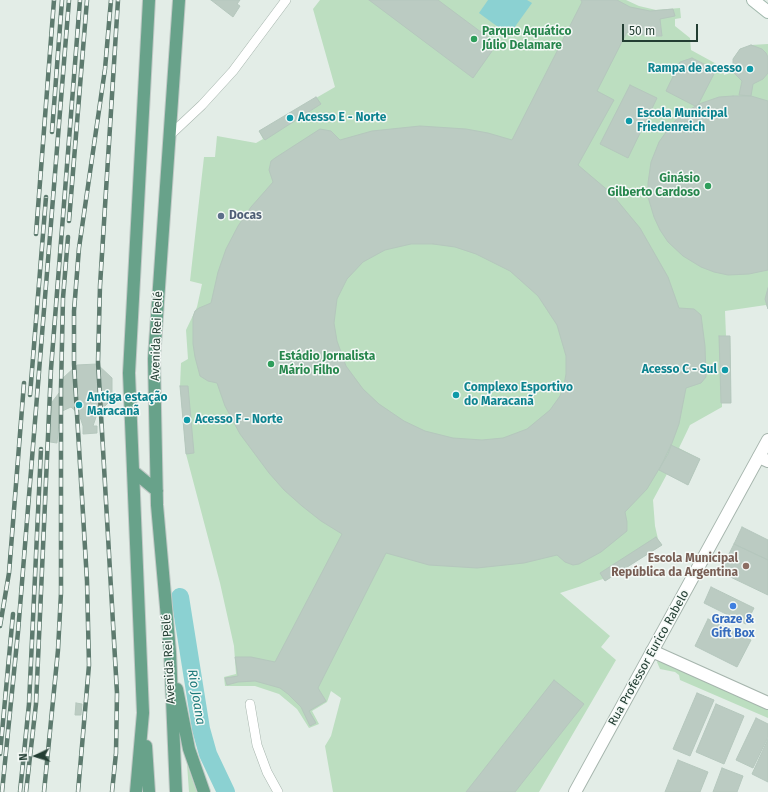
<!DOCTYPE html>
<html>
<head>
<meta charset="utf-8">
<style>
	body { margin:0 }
	#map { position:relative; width:768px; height:792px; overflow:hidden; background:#e3ede7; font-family:"Fira Sans",sans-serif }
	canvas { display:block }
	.north { position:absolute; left:16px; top:736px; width:40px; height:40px; -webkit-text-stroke:3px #f4f9f6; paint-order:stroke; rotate:266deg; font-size:11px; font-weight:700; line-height:16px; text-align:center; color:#233e33 }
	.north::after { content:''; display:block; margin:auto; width:14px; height:18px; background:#233e33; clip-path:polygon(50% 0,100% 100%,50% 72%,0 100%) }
	.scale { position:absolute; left:622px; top:24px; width:76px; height:18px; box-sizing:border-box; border:2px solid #233e33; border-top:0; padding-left:5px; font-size:12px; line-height:14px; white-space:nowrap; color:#233e33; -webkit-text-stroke:3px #f4f9f6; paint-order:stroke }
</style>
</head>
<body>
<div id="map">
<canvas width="768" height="792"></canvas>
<div class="north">N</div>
<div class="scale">50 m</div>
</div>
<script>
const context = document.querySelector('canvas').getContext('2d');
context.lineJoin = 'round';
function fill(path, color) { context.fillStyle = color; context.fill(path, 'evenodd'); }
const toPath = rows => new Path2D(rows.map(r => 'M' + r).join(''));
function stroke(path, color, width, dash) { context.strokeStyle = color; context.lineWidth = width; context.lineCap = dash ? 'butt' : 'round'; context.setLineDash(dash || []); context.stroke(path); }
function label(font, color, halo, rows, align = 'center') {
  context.font = font + ' "Fira Sans",sans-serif'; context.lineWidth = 3; context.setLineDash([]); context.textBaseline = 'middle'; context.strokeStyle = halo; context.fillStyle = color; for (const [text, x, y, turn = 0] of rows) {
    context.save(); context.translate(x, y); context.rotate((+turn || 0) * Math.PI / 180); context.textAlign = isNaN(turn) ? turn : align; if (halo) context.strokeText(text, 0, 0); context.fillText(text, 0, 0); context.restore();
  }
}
fill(toPath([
	[320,0,626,0,639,6,656,10,680,8,681,18,675,19,675,26,690,38,691,50,722,67,724,75,733,72,733,59,740,49,751,45,768,44,768,309,766,305,725,311,726,336,730,336,731,403,722,403,722,407,690,425,679,448,700,459,688,485,667,474,653,500,655,526,658,539,662,545,605,581,603,579,560,593,610,636,601,647,616,660,539,792,333,792,325,746,331,736,341,698,331,691,327,702,312,711,319,724,309,728,297,709,279,694,255,686,225,686,224,677,236,674,234,646,220,583,186,454,180,386,181,363,188,359,186,330,197,307,202,284,190,281,204,157,215,157,217,136,256,143,263,139,259,131,335,87,313,9],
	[660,657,768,706,768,718,680,680,679,675,675,672,660,669,657,662],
	[187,764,195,787,197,792,189,792]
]), '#bcdec0');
fill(toPath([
	[488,0,527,0,532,3,509,35,479,13]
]), '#8bd1d2');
stroke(toPath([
	[180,597,201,729,208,754,226,792]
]), '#8bd1d2', 18);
const building = toPath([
	[211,0,240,0,237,4,240,6,233,17,211,0],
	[369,0,438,0,497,44,473,78,369,0],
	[581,0,617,0,630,7,650,11,673,9,675,16,660,19,662,36,650,36,627,32,597,91,614,100,578,165,611,193,640,228,668,277,679,308,694,309,701,315,705,346,706,377,701,383,686,388,679,424,668,454,647,489,625,512,627,522,627,531,601,552,579,564,573,565,565,562,557,555,524,563,477,568,429,565,386,553,318,688,326,701,309,711,316,723,310,726,301,707,288,694,280,688,255,681,238,682,227,685,225,678,238,676,235,657,251,657,275,662,342,534,321,521,302,506,284,490,269,473,240,434,225,406,217,383,208,381,200,376,195,357,193,344,193,317,195,311,199,308,211,303,218,272,226,249,238,226,251,207,273,182,269,170,271,161,275,158,320,129,331,131,340,140,372,131,420,126,466,129,488,133,512,140,582,2,581,0],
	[433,244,455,247,476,254,510,271,538,296,557,325,566,356,566,374,564,385,560,396,550,410,527,429,503,438,482,440,453,438,425,431,404,421,379,404,363,389,346,366,337,341,334,323,337,299,347,279,363,262,385,250,411,244,433,244],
	[751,45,762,49,766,53,768,57,768,73,763,79,753,84,751,96,739,95,742,81,733,72,733,59,740,49,751,45],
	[692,58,716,70,698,105,695,106,666,91,680,62,692,58],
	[630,85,657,98,628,158,600,144,630,85],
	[733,96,751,96,768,101,768,270,749,274,728,275,714,272,701,267,683,256,668,242,660,230,654,217,648,197,648,183,651,162,659,142,671,125,681,115,699,104,719,97,733,96],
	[316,97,321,104,265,140,264,139,259,131,316,97],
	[768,288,768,309,765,299,768,288],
	[719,336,730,336,731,403,721,403,719,336],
	[97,364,112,378,112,399,97,414,93,426,97,426,97,433,83,434,83,426,79,414,71,407,60,412,57,443,50,442,52,402,63,388,62,379,77,365,97,364],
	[180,386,188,386,194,453,186,454,180,386],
	[671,445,700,459,688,485,659,470,671,445],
	[742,527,768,540,768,560,734,544,742,527],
	[656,537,662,545,605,581,600,573,656,537],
	[734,544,768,560,768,595,720,572,734,544],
	[711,587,754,608,746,624,704,603,711,587],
	[708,619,751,640,737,667,695,646,708,619],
	[554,680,584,704,515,792,466,792,554,680],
	[697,693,714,700,690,756,673,749,697,693],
	[76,703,82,704,81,715,75,715,76,703],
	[716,704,744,716,724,764,696,752,716,704],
	[756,718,768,724,768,737,753,768,736,760,756,718],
	[768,739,768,782,752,774,768,739],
	[678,760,708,772,700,792,665,792,678,760],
	[722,768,743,776,737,792,713,792,722,768]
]);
fill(building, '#bbcbc2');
stroke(building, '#b5c7bd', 1);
const pedestrian = toPath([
	[169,136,202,105,233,71,286,0],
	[250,704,257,745,267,772,278,792]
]);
const minor = toPath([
	[759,457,768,461],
	[652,651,768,703]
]);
const tertiary = toPath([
	[575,792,768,440]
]);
const secondary = toPath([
	[753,0,768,12]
]);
const primary = toPath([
	[133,471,157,491],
	[177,689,189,749,204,792],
	[146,746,149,792],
	[136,792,143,713,129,373,149,0],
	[176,792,170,652,157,505,154,359,179,0]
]);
stroke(pedestrian, '#a6b5ad', 10);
stroke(minor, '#a6b5ad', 14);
stroke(tertiary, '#a6b5ad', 14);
stroke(secondary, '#a1b9ad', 14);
stroke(primary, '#c1c9c6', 14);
stroke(pedestrian, '#fff', 9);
stroke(minor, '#fff', 12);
stroke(tertiary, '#fff', 12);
stroke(secondary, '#fff', 12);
stroke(primary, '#68a28a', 12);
const rail = toPath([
	[52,132,62,0],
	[69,221,87,0],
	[36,234,54,0],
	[30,395,46,197],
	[0,626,9,573,24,383],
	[0,754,13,614],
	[2,792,18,632,69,0],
	[20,792,29,704,41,449],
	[26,792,36,704,51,369,80,0],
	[44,792,58,650,61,593,61,388,63,298,68,237],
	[78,792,89,665,87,581,74,364,74,311,79,248,105,69,111,0],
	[112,792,116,753,117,693,98,362,100,286,118,0]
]);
stroke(rail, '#5d7a6e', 4.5);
stroke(rail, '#f4f9f6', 3, [9]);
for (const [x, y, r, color] of [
	[474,39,4,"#2e9e5b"],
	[750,69,4,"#0f9aa8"],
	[290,118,4,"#0f9aa8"],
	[629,121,4,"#0f9aa8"],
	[708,186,4,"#2e9e5b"],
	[221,216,4,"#5c6f8a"],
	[271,364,4,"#2e9e5b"],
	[725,370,4,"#0f9aa8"],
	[456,395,4,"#0f9aa8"],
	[79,405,4,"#0f9aa8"],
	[187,420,4,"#0f9aa8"],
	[746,566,4,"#8d6e63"],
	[733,606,4,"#3f7fe0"]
]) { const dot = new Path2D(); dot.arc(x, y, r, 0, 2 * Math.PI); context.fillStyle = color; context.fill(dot); stroke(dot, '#f4f9f6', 1.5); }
label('bold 12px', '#27864d', '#f4f9f6', [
	["Parque Aquático",482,32],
	["Júlio Delamare",482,46],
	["Ginásio",700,179,"right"],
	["Gilberto Cardoso",700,193,"right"],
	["Estádio Jornalista",279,357],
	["Mário Filho",279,371]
], 'left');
label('bold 12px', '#0d838f', '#f4f9f6', [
	["Rampa de acesso",742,69,"right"],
	["Escola Municipal",637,114],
	["Friedenreich",637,128],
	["Acesso E - Norte",298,118],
	["Acesso C - Sul",717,370,"right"],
	["Complexo Esportivo",464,388],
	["do Maracanã",464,402],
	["Antiga estação",87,398],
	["Maracanã",87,412],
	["Acesso F - Norte",195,420]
], 'left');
label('bold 12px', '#4e5e75', '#f4f9f6', [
	["Docas",229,216]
], 'left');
label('12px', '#233e33', '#f4f9f6', [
	["Avenida Rei Pelé",157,336,-88],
	["Rua Professor Eurico Rabelo",649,658,-61],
	["Avenida Rei Pelé",169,659,-93]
]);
label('bold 12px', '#785e54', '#f4f9f6', [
	["Escola Municipal",738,559],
	["República da Argentina",738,573]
], 'right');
label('bold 12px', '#366cbe', '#f4f9f6', [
	["Graze &",733,620],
	["Gift Box",733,634]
]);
label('italic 13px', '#1c797a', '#f4f9f6', [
	["Rio Joana",196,697,81]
]);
</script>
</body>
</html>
